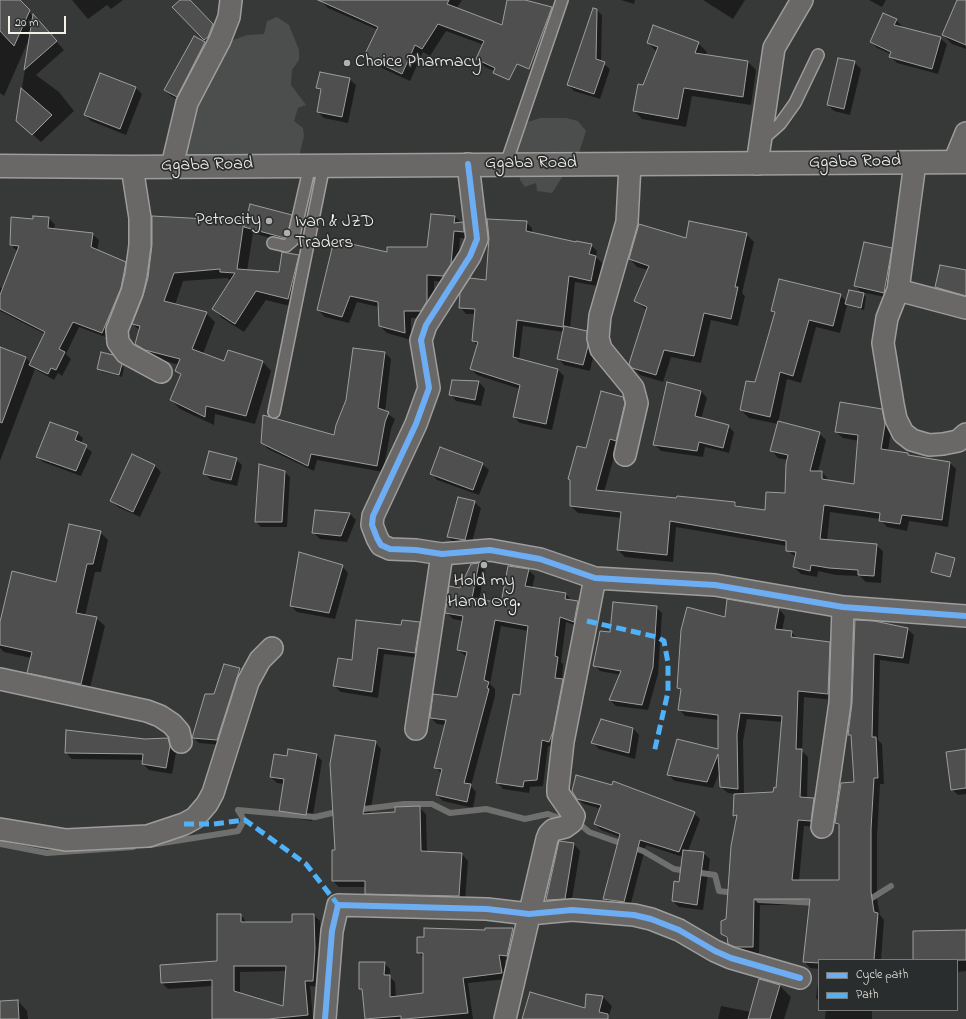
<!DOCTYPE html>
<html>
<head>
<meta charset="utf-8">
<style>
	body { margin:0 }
	#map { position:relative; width:966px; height:1019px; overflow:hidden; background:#373838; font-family:"Indie Flower",sans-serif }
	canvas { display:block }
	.legend { position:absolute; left:818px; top:959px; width:140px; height:52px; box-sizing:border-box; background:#2a2d2e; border:1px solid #7b7b78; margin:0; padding:5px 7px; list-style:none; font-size:12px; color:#f4f1e8 }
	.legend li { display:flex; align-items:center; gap:8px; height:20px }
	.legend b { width:20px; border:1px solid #7b7b78 }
	.scale { position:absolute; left:8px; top:16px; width:58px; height:18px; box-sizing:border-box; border:2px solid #f4f1e8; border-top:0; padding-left:5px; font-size:12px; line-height:14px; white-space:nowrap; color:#f4f1e8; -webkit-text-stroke:3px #2a2d2e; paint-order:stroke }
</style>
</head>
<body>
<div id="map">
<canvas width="966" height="1019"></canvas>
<ul class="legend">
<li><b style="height:5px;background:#6dadf4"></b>Cycle path</li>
<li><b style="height:5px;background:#4fb1f8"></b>Path</li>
</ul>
<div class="scale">20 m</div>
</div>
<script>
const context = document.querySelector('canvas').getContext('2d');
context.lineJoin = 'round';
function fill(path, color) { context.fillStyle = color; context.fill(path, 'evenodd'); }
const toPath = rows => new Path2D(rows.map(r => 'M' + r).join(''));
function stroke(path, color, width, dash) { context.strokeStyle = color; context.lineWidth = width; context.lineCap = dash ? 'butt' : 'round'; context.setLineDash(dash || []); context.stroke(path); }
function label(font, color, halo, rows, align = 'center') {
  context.font = font + ' "Indie Flower",sans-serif'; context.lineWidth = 3.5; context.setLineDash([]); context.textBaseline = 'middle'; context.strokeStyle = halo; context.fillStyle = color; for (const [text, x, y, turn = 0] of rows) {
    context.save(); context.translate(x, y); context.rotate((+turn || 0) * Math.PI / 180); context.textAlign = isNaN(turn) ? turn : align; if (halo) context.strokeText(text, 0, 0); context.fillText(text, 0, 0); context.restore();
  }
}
fill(toPath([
	[277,17,289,25,299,50,299,60,292,70,291,85,306,105,298,108,294,121,303,128,304,136,298,161,184,161,191,114,218,53,233,40,247,35,264,34,267,21],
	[540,118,566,118,578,121,586,131,579,153,573,160,517,156,516,150,528,122],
	[565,173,552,193,537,191,536,183,525,187,520,180,520,175]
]), '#4b4e4c');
fill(toPath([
	[0,0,18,0,64,50,36,75,59,92,74,111,41,142,17,120,30,37,4,96,0,93],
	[72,0,123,0,111,9,107,5,88,19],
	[181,0,188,0,219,31,211,46,174,7],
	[320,0,462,0,456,9,508,29,506,76,485,67,477,59,484,45,446,31,430,56,423,52,410,81,373,64,365,56,378,30,328,8],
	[621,0,635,0,634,4],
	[703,0,745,0,733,19],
	[869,0,886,0,882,7],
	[958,0,966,0,966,49,952,44,943,35],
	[597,10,602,15,601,62,610,69,600,99,574,91,568,85],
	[896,20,902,26,902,28,940,38,947,44,938,74,897,63,891,57,891,54,877,48,871,42],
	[195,38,205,43,211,49,183,103,171,96,165,90],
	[648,43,698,43,707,52,705,56,748,62,756,70,751,105,692,96,686,127,642,119,634,111,657,52],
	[854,62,861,69,850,115,834,111,828,105],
	[101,75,136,88,142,94,126,135,91,121,85,115],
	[349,79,356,85,348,123,324,118,318,112,322,92,317,87],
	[291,216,297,222,291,244,253,233,247,271,280,273,298,256,307,265,298,308,266,300,244,332,222,318,213,309,231,281,227,278,183,281,175,305,206,313,215,322,203,354,225,362,262,361,271,371,255,424,215,414,214,425,180,409,171,400,182,376,177,371,179,365,155,358,145,353,136,344,140,331,133,324,144,297,149,278,244,222,246,224],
	[455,217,470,230,471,239,460,238,457,271,450,283,434,281,434,309,428,318,411,318,411,340,387,333,380,326,379,307,357,302,349,323,325,317,318,310,388,253,428,248],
	[49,218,55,225,54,229,92,234,99,240,97,251,125,263,131,270,108,338,79,327,66,354,71,359,62,376,58,373,54,380,35,369,0,461,0,352,26,358,31,363,45,334,0,311,0,287,3,289,18,252,11,245,33,220],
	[526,222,532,228,532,234,577,243,591,245,597,251,596,257,602,263,597,286,575,282,570,328,586,332,593,338,594,353,590,371,564,365,558,358,564,332,523,326,519,360,558,370,564,376,552,430,520,423,514,417,520,389,477,375,471,369,478,346,473,341,476,314,466,314,460,307,487,281],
	[746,234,754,242,742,293,745,296,738,326,711,320,701,363,671,357,663,382,640,375,632,367,647,310,635,301,648,270,637,267,630,259,686,239],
	[891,249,897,255,890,298,861,292,855,285],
	[966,271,966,300,943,294,936,287],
	[863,294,866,297,864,310,847,305,840,333,816,327,801,383,787,379,778,423,819,433,826,440,818,472,822,472,828,479,828,481,855,485,859,441,843,438,836,432,881,410,888,417,891,431,888,451,908,454,911,457,950,463,956,469,948,527,909,521,907,531,887,527,880,519,830,512,827,541,876,545,883,551,881,583,866,582,860,576,836,575,818,571,817,577,801,574,794,567,796,557,787,550,787,546,676,527,673,562,625,557,618,550,622,518,578,513,571,506,587,449,622,398,629,405,604,492,677,500,735,503,739,508,766,511,786,494,788,460,778,458,772,451,778,424,749,418,741,410,756,384,775,314,772,311,840,295,847,302],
	[385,353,391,359,385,412,395,419,391,429,383,472,317,460,314,471,268,449,262,443,335,437],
	[112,356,124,368,122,377,101,371,98,368],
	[453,381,479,382,485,389,481,406,456,401,450,394],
	[701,391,707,398,701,419,728,426,734,432,729,453,705,447,703,457,661,451,655,445],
	[77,433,83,438,81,444,92,452,81,476,43,462,37,457],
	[133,455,155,466,161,472,140,517,118,507,111,501],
	[236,459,242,465,237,486,211,480,204,473],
	[482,464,489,470,479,495,437,480,431,473],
	[285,472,290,477,287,527,261,527,256,522],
	[474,502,481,508,471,546,454,543,448,537],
	[316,511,350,514,356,520,347,542,320,539,314,533],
	[100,532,108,540,101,572,95,572,85,616,96,618,105,626,89,692,36,680,28,672,31,658,4,652,0,648,0,626,56,583],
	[478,564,485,570,479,600,502,605,528,570,535,576,532,588,566,594,572,601,578,602,584,608,580,627,566,622,561,662,563,664,562,680,569,686,555,748,548,746,543,786,530,787,529,793,503,789,497,782,521,697,529,631,501,626,490,684,495,689,495,696,471,786,476,792,473,808,443,801,437,795,442,774,435,767,446,725,437,724,431,718,458,698,467,657,458,650,463,621,453,619,446,612],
	[342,566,348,573,335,619,297,612,291,606],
	[728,600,779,609,785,616,782,631,791,632,798,639,829,643,836,650,834,700,804,697,802,751,808,757,807,799,814,799,820,806,817,827,804,826,799,881,840,881,840,827,836,823,855,783,852,738,849,734,853,704,856,621,907,629,914,635,909,664,880,660,878,740,882,744,884,784,880,784,877,836,877,899,880,915,884,920,881,960,819,960,819,969,810,968,804,961,811,905,760,905,759,953,742,953,736,950,722,934,727,920,738,819,734,815,735,794,728,793,721,787,720,771,713,788,675,781,668,775,719,751,719,720,685,716,679,709,682,692,678,688,726,618],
	[747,719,782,722,777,789,774,793,744,795,743,741],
	[656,607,662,613,658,674,648,710,616,706,610,700,621,675,600,671,594,665,611,634],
	[419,623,426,630,421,658,384,654,378,698,341,692,334,686,353,661,401,626],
	[239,669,245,674,222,745,199,743,194,738],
	[602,720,633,728,639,735,635,759,599,749,592,742],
	[168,739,174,745,176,753,172,774,149,770,143,764,143,760,72,759,66,753,145,740],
	[375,742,381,749,370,814,396,813,419,807,426,814,427,852,462,854,468,861,465,902,372,900,366,893,366,887,339,887,333,881,336,851],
	[966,750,966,794,958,795,952,789],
	[316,754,322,761,312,821,286,817,280,810,284,784,277,783,271,777,288,757],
	[577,798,694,813,700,819,688,851,703,853,710,859,703,910,679,907,673,901,680,883,683,857,646,845,630,907,610,904,604,899,620,837,601,830,595,824,601,809,584,804],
	[560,842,574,844,580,851,571,905,553,906,547,900],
	[241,915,247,923,293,923,314,915,320,921,321,955,319,987,310,986,313,1019,213,1019,213,986,168,989,162,983,218,962],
	[287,971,284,1008,240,994,240,972],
	[512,929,518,935,513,961,508,960,513,933,511,933,506,960,505,960,507,979,468,983,473,1019,366,1019,363,992,360,988,384,963,390,969,390,977,395,982,396,998,424,994,424,958,418,952,486,931],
	[966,931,966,971,957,972,957,960,914,960],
	[819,976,819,1001,816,998],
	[760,980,780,986,791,997,784,1019,718,1019,721,1006,751,1012],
	[587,995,603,997,612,1006,608,1019,523,1019,585,1009],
	[18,1001,27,1011,28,1019,0,1019,0,1002],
	[826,1010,872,1010,872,1019,825,1019]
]), '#0007');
stroke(toPath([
	[238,810,315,817,341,811],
	[356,810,404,804,432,804,450,813,486,809,525,819,548,814,565,820],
	[574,823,582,826,589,832,643,851,674,869,715,875,719,891,735,893],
	[0,844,47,853,133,847],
	[150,845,238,831,244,820,238,810],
	[754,895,759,900,818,903],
	[865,900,872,898,891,886]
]), '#6f706d', 6);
const building = toPath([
	[0,0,20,0,30,10,14,46,0,31,0,0],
	[180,0,190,0,213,24,208,37,204,40,172,7,180,0],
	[318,0,449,0,447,4,502,25,507,0,525,0,552,7,529,69,517,64,509,80,493,73,495,68,476,59,484,41,438,24,422,49,415,45,402,74,364,56,378,27,318,0],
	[957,0,966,0,966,45,942,35,957,0],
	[593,8,597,9,596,59,605,62,594,94,567,85,593,8],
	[883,13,897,19,894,25,941,37,932,69,889,57,891,52,870,42,883,13],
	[33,14,57,41,24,70,33,14],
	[653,25,699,42,695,53,748,61,743,97,684,88,678,119,633,111,638,84,643,85,658,47,647,43,653,25],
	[194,36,205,42,177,97,164,90,194,36],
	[838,58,855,61,844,109,827,105,838,58],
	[320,72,350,78,342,117,317,112,321,89,316,88,320,72],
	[100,73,136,87,120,129,84,115,100,73],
	[21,88,52,115,32,135,16,121,21,88],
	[250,204,292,215,287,236,285,238,244,227,250,204],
	[431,214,455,216,454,223,463,222,464,232,454,231,451,264,443,276,427,275,427,301,421,311,404,311,405,333,379,326,378,302,350,296,342,317,317,310,334,240,387,252,387,247,427,247,431,214],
	[33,216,49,217,48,228,93,233,91,247,126,262,121,288,102,333,73,322,59,349,65,352,56,370,51,368,48,374,29,365,45,332,0,309,0,295,19,246,10,245,11,217,33,219,33,216],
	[152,216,244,221,237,269,279,272,282,252,299,255,288,299,256,291,235,324,212,309,235,273,220,272,220,269,174,273,164,301,207,312,192,349,224,361,228,350,263,361,246,416,206,406,205,417,170,400,181,374,175,371,180,359,145,350,135,344,140,326,132,324,143,296,148,278,152,245,152,216],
	[487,219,527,221,526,231,576,242,576,241,592,244,589,254,596,256,591,281,569,276,563,327,517,320,513,357,558,369,546,424,513,417,520,385,470,369,478,342,472,341,475,309,459,308,460,293,470,278,486,280,489,238,487,219],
	[689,221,747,233,735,287,738,287,731,319,704,313,694,356,664,350,656,375,632,368,629,364,647,307,634,301,649,266,629,259,639,224,686,238,689,221],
	[864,242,892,248,884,293,854,286,864,242],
	[940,265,966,270,966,296,935,287,940,265],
	[779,279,841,294,833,326,809,320,793,376,780,372,770,417,740,410,746,381,755,382,775,312,771,311,779,279],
	[849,290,864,293,861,308,845,304,849,290],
	[564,326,587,331,588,346,583,365,557,359,564,326],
	[0,347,26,357,2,423,0,422,0,347],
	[353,348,385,352,378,408,389,412,385,422,377,466,311,454,308,466,261,443,263,415,334,435,336,425,346,400,353,348],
	[101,352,113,355,122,364,119,375,97,369,101,352],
	[452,380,479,381,475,400,449,395,452,380],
	[667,382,701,391,695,416,729,425,723,448,699,442,697,451,653,445,667,382],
	[601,391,623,397,625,403,616,441,610,439,596,490,676,498,677,496,735,502,735,506,765,510,766,492,785,493,786,464,788,455,770,451,778,421,820,432,810,471,822,471,822,479,854,484,858,435,835,432,840,402,882,409,885,424,881,449,908,453,908,455,950,462,942,520,902,515,900,524,879,521,880,513,824,505,820,539,877,544,874,576,858,575,858,570,829,568,811,565,810,571,793,567,796,552,786,551,786,541,670,521,667,555,617,550,621,512,570,506,570,480,568,479,577,446,586,448,601,391],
	[50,422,78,432,75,440,87,445,76,471,36,457,50,422],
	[440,447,483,463,473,490,430,474,440,447],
	[209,451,237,458,231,480,203,474,209,451],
	[132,454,155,465,133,512,110,501,132,454],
	[259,464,285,471,282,522,255,522,259,464],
	[458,497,475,501,465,540,447,537,458,497],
	[315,510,350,513,341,536,312,533,315,510],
	[69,524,101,531,93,564,87,564,76,613,97,617,81,684,27,673,32,652,0,645,0,622,12,571,56,582,69,524],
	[299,552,343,565,329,613,290,606,299,552],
	[936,553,955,558,950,577,931,572,936,553],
	[479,563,472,598,501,603,508,566,529,569,525,586,566,593,565,599,578,601,574,622,560,617,555,656,558,657,555,678,563,679,553,732,549,742,542,740,537,780,524,781,523,787,496,783,513,694,520,695,528,626,495,620,484,680,489,682,487,688,489,689,464,783,471,784,467,802,436,795,442,769,434,768,446,720,430,718,433,694,457,697,467,652,457,650,463,616,445,613,449,586,460,588,471,564,479,563],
	[727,599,779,608,775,629,792,631,791,637,830,642,828,694,798,691,796,749,802,749,800,797,814,798,811,821,798,820,792,880,839,880,839,824,835,823,841,783,854,782,851,735,848,735,852,703,855,620,874,621,908,628,903,658,874,654,872,737,876,737,878,778,874,778,871,829,871,892,874,912,878,913,874,960,819,960,819,963,803,962,810,899,754,899,753,947,735,947,728,944,727,937,721,934,721,921,726,919,731,846,737,815,733,816,734,794,773,792,774,787,776,788,782,716,740,713,737,734,738,789,720,787,718,754,707,782,667,775,677,739,718,749,718,715,678,710,681,689,677,688,681,630,687,607,725,617,727,599],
	[613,602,657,606,653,667,642,705,609,700,621,671,593,666,600,631,610,632,613,602],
	[356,620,401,625,402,620,420,622,415,653,378,648,372,692,333,686,338,658,352,660,356,620],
	[224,664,240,668,217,740,192,738,205,694,214,694,224,664],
	[601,719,633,728,629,753,591,743,601,719],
	[66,730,145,739,168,738,170,746,166,768,142,764,143,754,65,753,66,730],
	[335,735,376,741,363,814,395,812,395,807,420,806,421,851,462,853,459,896,365,894,365,881,332,881,332,850,335,850,330,764,335,735],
	[288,749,317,754,306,815,279,811,284,779,270,777,274,754,287,756,288,749],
	[966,749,966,788,951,790,946,752,966,749],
	[576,775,612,785,613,781,695,812,679,852,640,840,624,902,603,899,620,834,594,824,601,805,577,799,572,791,576,775],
	[559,841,574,843,565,899,546,900,559,841],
	[683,850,704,852,697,905,672,901,674,881,679,882,683,850],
	[217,914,241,914,241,922,292,922,292,914,314,914,315,949,313,981,305,981,308,1015,268,1019,212,1019,212,980,161,983,160,965,217,961,217,914],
	[234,966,286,966,283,1006,234,991,234,966],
	[424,928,485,930,485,928,513,928,507,956,499,955,502,973,463,978,468,1013,405,1019,401,1019,401,1016,365,1019,362,989,359,989,359,962,385,962,384,975,390,975,390,997,423,993,423,953,417,953,417,937,424,937,424,928],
	[966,930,966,960,913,960,913,931,966,930],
	[759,979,780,985,770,1019,748,1019,759,979],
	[530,992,585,1008,586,994,603,996,599,1012,608,1014,608,1019,522,1019,530,992],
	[18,1000,19,1019,0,1019,0,1001,18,1000]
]);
fill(building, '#4f4f4f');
stroke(building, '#9d9d9b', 1);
const service = toPath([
	[762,140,780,124,795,103,818,55],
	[506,164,562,0],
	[273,243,286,246,293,240,310,165],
	[274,412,324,165]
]);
const minor = toPath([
	[954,162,966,133],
	[915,163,898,290,887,318,883,343,893,404,896,419,903,433,912,440,929,445,943,444,958,441,966,434],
	[468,164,477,239,470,256,426,325,421,340,429,388,416,424,373,516,372,525,377,538,381,545,390,549,416,550,442,554,490,550,540,559,595,578,715,585,843,607,966,616],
	[757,164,774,48,802,0],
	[172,166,187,103,220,40,229,17,231,0],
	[132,167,140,218,140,245,136,275,132,292,117,330,118,342,126,353,161,372],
	[898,290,966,308],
	[625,455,637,403,633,388,601,349,598,338,600,316,627,222,630,164],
	[0,679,147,711,160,716,172,724,179,732,181,742],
	[416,729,442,554],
	[822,827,840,703,843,607],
	[0,829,66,840,148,836,184,824,195,818,207,804,213,793,248,682,260,660,272,648],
	[325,1019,332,931,338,905,487,909,529,914,572,910,634,915,651,919,679,930,715,951,731,958,800,978],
	[505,1019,547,839,549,834,553,830,565,827,572,822,574,816,558,793,558,787,563,742,595,578]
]);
const secondary = toPath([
	[0,166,132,167,966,162]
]);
stroke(service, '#9d9d9b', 14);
stroke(minor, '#9d9d9b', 24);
stroke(secondary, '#9d9d9b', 25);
stroke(service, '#696866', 11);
stroke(minor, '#696866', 21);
stroke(secondary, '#696866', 22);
stroke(toPath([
	[587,621,657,637,664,641,668,663,668,692,654,753],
	[184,824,214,824,245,820,306,864,338,905]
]), '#4fb1f8', 5, [10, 5]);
stroke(toPath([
	[468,164,477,239,470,256,426,325,421,340,429,388,416,424,373,516,372,525,377,538,381,545,390,549,416,550,442,554,490,550,540,559,595,578,715,585,843,607,966,616],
	[325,1019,332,931,338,905,487,909,529,914,572,910,634,915,651,919,679,930,715,951,731,958,800,978]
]), '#6dadf4', 6);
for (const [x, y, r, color] of [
	[347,63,4,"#b2b0aa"],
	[269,221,4,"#b2b0aa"],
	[287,233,4,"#b2b0aa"],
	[484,565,4,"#b2b0aa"]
]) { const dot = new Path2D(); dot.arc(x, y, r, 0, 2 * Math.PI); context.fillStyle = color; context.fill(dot); stroke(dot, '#2a2d2e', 1.5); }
label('18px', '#f4f1e8', '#2a2d2e', [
	["Choice Pharmacy",355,63],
	["Petrocity",261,221,"right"],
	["Ivan & JZD",295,223],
	["Traders",295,244],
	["Hold my",484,582,"center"],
	["Hand Org.",484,603,"center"]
], 'left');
label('18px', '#f4f1e8', '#2a2d2e', [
	["Ggaba Road",855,163,-1],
	["Ggaba Road",531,164],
	["Ggaba Road",207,166,-1]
]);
</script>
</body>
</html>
